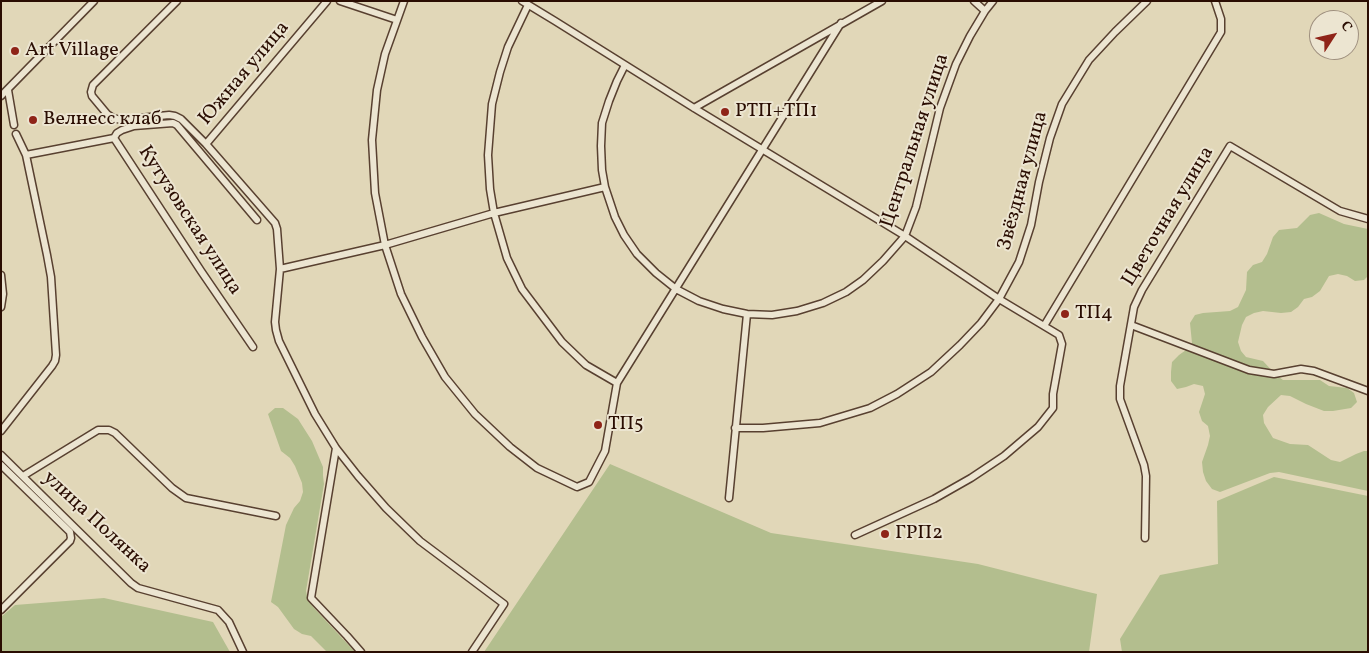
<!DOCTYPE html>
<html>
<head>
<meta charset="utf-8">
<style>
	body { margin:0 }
	#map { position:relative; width:1369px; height:653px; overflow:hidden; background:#e1d7b8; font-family:Vollkorn,serif }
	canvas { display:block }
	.frame { position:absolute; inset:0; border:2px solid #2a0d02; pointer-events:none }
	.north { position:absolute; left:1309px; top:10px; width:50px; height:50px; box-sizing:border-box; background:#ece5d1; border:1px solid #9e8f7e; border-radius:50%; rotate:55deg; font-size:14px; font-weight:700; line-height:20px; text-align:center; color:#2a0d02 }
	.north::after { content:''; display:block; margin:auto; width:18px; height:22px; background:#8f2418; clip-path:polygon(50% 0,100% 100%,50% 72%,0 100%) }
</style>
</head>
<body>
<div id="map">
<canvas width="1369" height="653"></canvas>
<div class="frame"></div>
<div class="north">С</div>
</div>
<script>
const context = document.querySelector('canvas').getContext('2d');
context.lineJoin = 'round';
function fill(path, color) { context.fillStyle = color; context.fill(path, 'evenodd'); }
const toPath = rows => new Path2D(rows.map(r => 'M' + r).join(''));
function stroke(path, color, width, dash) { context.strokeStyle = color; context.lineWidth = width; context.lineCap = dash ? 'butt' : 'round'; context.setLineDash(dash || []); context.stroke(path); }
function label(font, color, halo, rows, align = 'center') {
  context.font = font + ' Vollkorn,serif'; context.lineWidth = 4; context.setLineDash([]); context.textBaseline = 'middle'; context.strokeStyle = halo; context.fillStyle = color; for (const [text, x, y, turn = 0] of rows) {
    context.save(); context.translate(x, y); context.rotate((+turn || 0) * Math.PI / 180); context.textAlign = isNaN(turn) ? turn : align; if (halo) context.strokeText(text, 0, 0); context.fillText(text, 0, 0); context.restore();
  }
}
fill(toPath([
	[1319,213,1344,224,1368,229,1368,276,1364,280,1355,281,1347,276,1338,274,1329,276,1320,291,1312,297,1304,299,1298,307,1291,312,1281,313,1263,311,1254,313,1246,317,1242,325,1238,342,1241,351,1246,357,1263,361,1276,375,1283,380,1320,380,1329,386,1347,388,1354,393,1357,402,1351,408,1333,411,1324,411,1306,404,1290,396,1281,395,1268,407,1263,415,1264,423,1273,438,1290,444,1308,445,1331,460,1340,462,1356,454,1364,451,1368,451,1368,491,1279,472,1270,473,1220,492,1212,489,1206,481,1203,472,1202,462,1208,445,1210,436,1208,426,1202,421,1199,412,1205,394,1203,386,1194,384,1186,387,1177,389,1171,381,1171,372,1172,362,1179,355,1186,350,1192,343,1190,323,1195,315,1203,313,1230,311,1238,307,1246,290,1247,272,1253,265,1262,262,1267,254,1273,237,1279,230,1297,228,1310,215],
	[275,408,283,408,298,419,312,441,323,467,323,476,324,484,306,591,308,600,314,608,355,652,327,652,311,636,302,634,294,629,278,607,271,602,286,525,294,508,300,501,303,492,302,483,295,466,290,458,281,451,268,414],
	[610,464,771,533,978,564,1084,591,1097,594,1089,652,484,652],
	[1274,477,1368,496,1368,652,1122,652,1120,639,1160,575,1218,564,1217,501],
	[104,598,213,622,230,652,1,652,1,617,15,605]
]), '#b3be8e');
const street = toPath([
	[177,1,93,85,91,92,92,96,107,114,113,118,121,120,169,115,175,116,181,119,206,144],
	[327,1,206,144,275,223,277,229,280,269,275,322,276,330,279,341,315,414,336,448,358,476,386,508,420,541,504,604,472,652],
	[340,1,397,20],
	[404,1,385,54,377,90,372,140,375,193,385,245,401,294,422,337,445,377,475,414,510,447,537,468,577,487,589,482,605,451,617,383,841,23],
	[522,1,555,21,694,108,905,236,999,299,1059,335,1062,344,1053,394,1053,408,1038,427,1004,456,971,478,934,499,855,535],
	[974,1,985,11],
	[528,5,508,47,500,72,492,104,488,155,490,189,494,213,507,258,522,289,562,342,586,365,617,383],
	[625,65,617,81,609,101,602,123,601,146,602,170,605,187,615,217,624,235,637,254,656,273,676,289,699,301,723,309,747,314,772,315,797,311,823,303,846,292,863,280,883,261,905,236,916,207,940,108,956,64,970,36,985,11,993,1],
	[8,90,14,125],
	[1,96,94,1],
	[694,108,882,1],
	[114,138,117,133,122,130,134,126,173,123,177,125,257,220],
	[26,155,114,138,201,271,253,347],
	[280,269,385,245,494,213,605,187],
	[1,275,3,294,1,307],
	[1131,325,1249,370,1274,374,1301,369,1314,371,1368,391],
	[1044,326,1221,32,1221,19,1215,1],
	[735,428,763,428,820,423,870,408,897,394,931,372,960,345,981,323,999,299,1019,262,1031,225,1039,182,1050,138,1062,104,1089,60,1115,32,1147,1],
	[1,431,52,366,55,361,56,355,51,277,47,255,26,155,16,134],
	[336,448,311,598,347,636,361,652],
	[1,455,131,583,138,588,218,610,229,622,243,652],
	[1,465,70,532,71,538,70,541,1,610],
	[23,476,98,430,109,430,115,433,172,488,186,498,276,516],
	[729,498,747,314],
	[1145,538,1146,476,1144,465,1120,399,1120,386,1134,307,1142,290,1230,146,1340,211,1368,219]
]);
stroke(street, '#584030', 9);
stroke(street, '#ece5d1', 6);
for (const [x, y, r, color] of [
	[15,51,5,"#8f2418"],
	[725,112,5,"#8f2418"],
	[33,120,5,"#8f2418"],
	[1065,314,5,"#8f2418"],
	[598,425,5,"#8f2418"],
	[885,534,5,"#8f2418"]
]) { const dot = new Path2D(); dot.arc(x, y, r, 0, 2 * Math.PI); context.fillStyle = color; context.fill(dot); stroke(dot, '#ece5d1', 2); }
label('20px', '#2a0d02', '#ece5d1', [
	["Art Village",25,51],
	["РТП+ТП1",735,112],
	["Велнесс клаб",43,120],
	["ТП4",1075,314],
	["ТП5",608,425],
	["ГРП2",895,534]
], 'left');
label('20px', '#2a0d02', '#ece5d1', [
	["Южная улица",245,74,-50],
	["Центральная улица",916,141,-72],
	["Звёздная улица",1024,181,-75],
	["Цветочная улица",1169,217,-59],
	["Кутузовская улица",189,221,57],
	["улица Полянка",96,523,43]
]);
</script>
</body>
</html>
